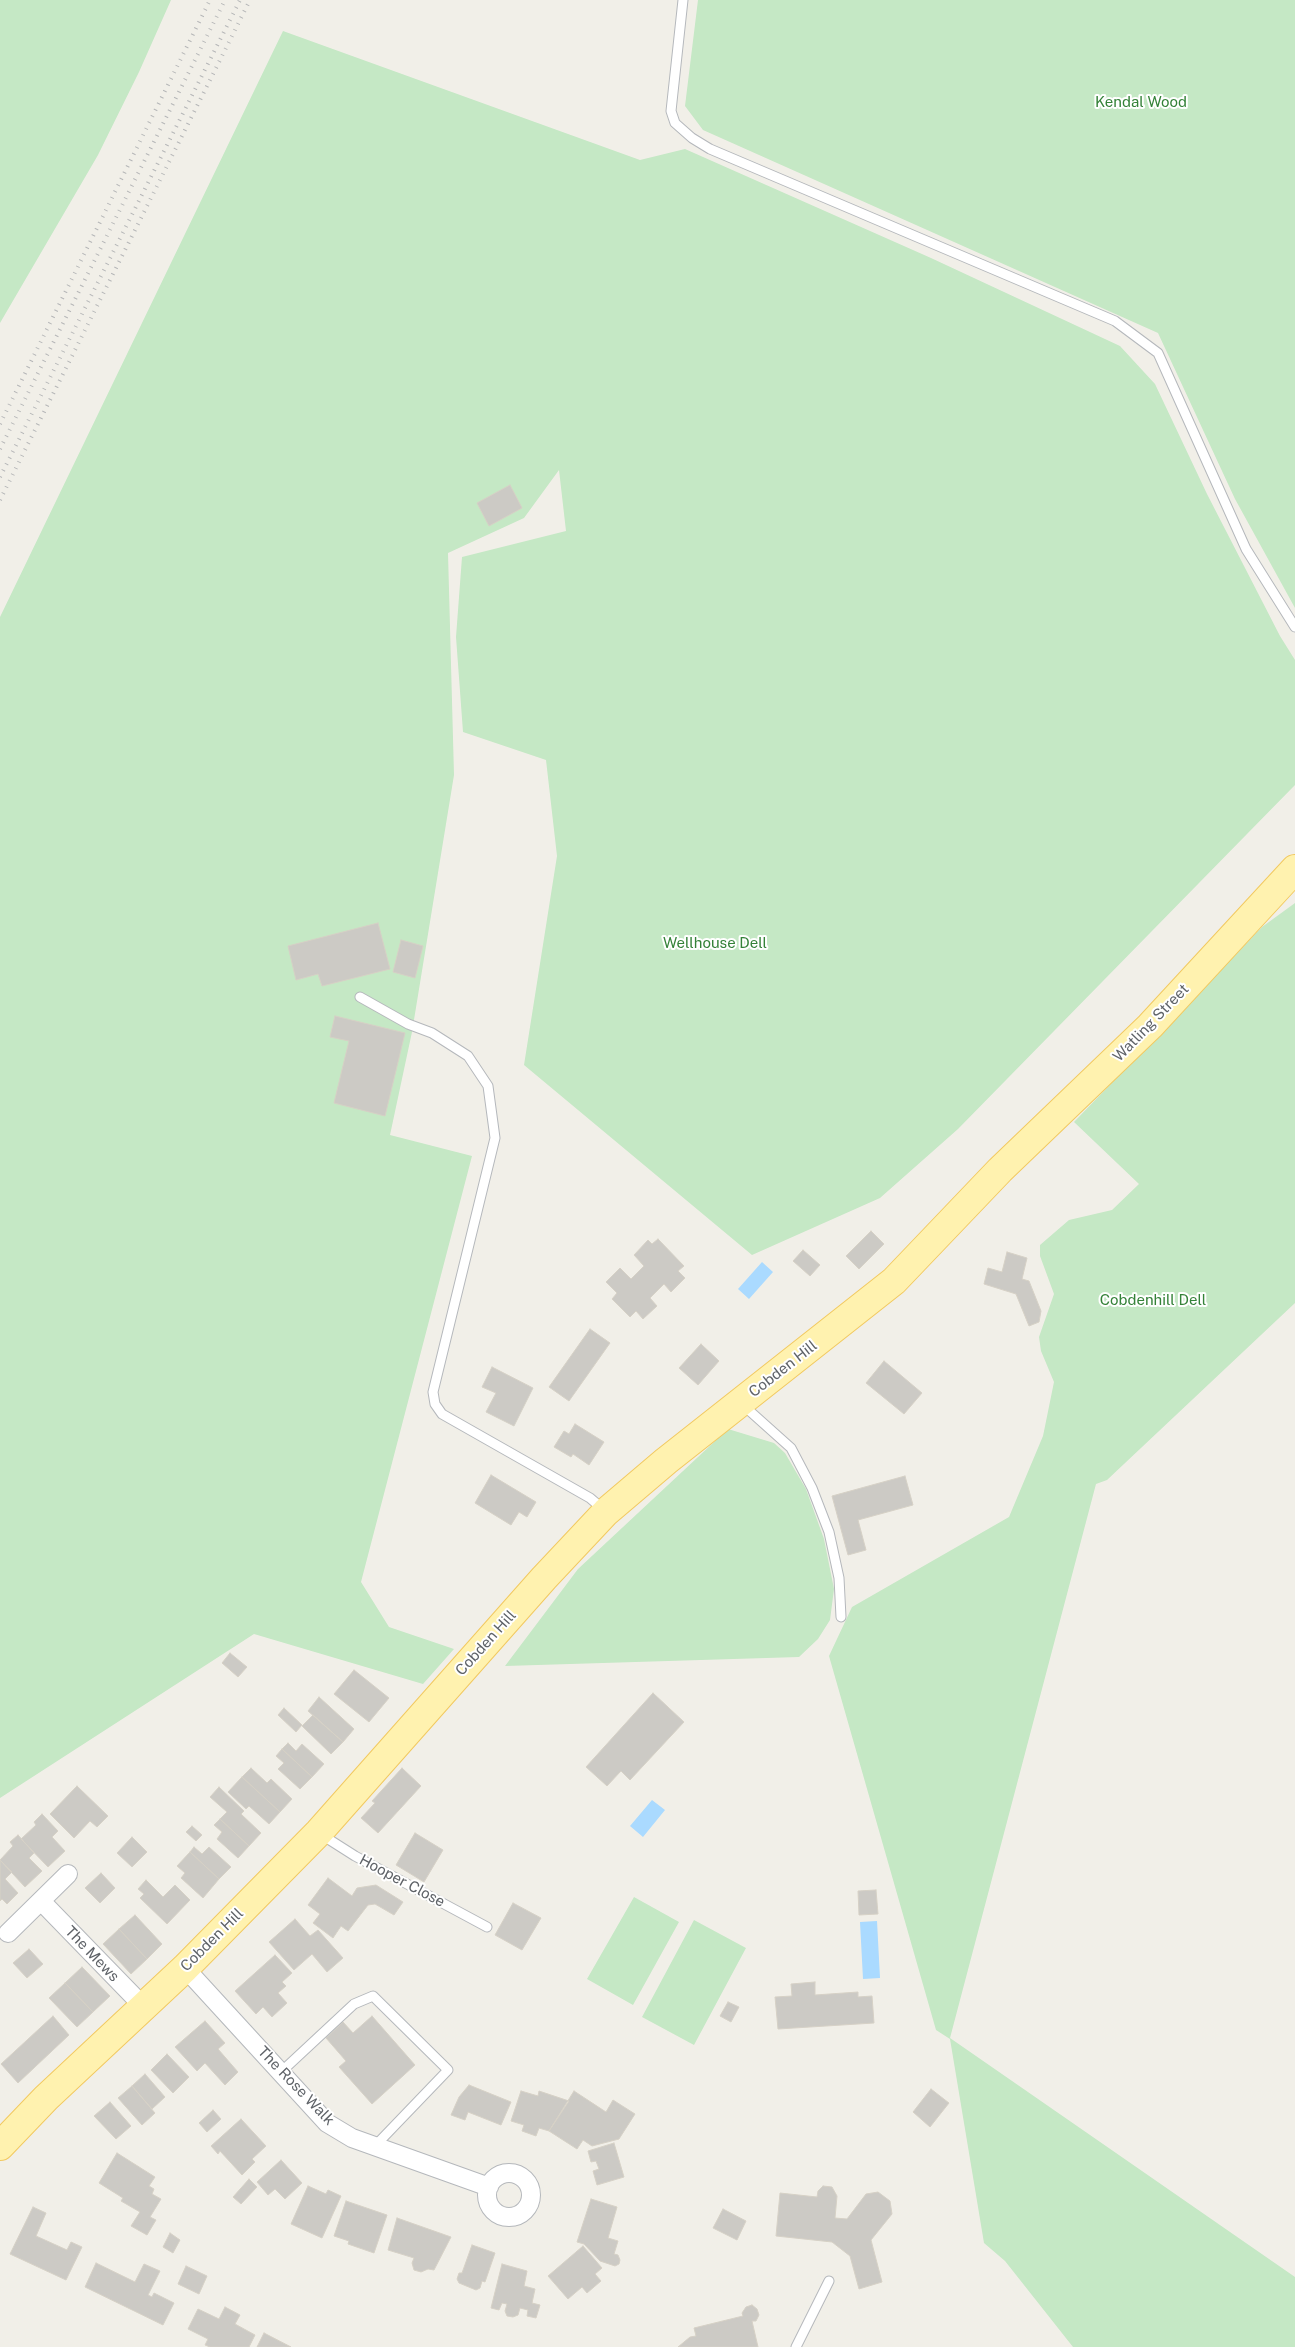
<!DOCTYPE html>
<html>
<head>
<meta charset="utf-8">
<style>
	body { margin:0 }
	canvas { display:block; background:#f1efe8 }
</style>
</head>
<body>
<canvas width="1295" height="2347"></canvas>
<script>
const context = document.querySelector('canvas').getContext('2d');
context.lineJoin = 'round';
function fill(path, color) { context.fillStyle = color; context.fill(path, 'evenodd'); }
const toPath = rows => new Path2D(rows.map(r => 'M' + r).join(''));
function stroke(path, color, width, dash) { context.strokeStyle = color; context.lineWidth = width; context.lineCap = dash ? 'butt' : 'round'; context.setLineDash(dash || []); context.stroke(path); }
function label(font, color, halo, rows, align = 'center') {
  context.font = font + ' "Public Sans",sans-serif'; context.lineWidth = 4; context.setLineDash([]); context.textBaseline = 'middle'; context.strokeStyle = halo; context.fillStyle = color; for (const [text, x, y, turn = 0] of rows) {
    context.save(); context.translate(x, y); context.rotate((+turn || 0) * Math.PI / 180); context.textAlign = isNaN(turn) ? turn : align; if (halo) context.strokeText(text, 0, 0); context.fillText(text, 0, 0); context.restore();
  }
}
fill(toPath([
	[0,0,171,0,139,72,98,155,0,323],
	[698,0,1295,0,1295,608,1235,499,1158,333,703,130,685,106],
	[283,31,640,160,685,149,931,258,1120,346,1155,384,1207,494,1280,636,1295,660,1295,785,958,1129,880,1198,752,1255,524,1065,557,856,546,760,463,732,456,637,462,557,566,531,559,470,524,518,448,553,454,775,412,1032,390,1135,472,1156,361,1582,389,1627,454,1649,423,1684,254,1634,0,1798,0,617],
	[1295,903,1295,1303,1107,1480,1096,1484,950,2038,1295,2277,1295,2347,1073,2347,1005,2261,984,2243,950,2039,936,2030,829,1656,852,1607,1009,1517,1043,1436,1054,1382,1041,1351,1039,1337,1054,1294,1040,1256,1040,1245,1069,1220,1112,1210,1139,1184,1074,1122,1262,927],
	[728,1429,774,1443,785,1453,806,1489,824,1539,834,1589,830,1620,818,1639,799,1657,505,1666,578,1569],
	[634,1897,679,1922,633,2005,587,1979],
	[694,1920,746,1948,694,2045,642,2017]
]), '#c5e8c5');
fill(toPath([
	[762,1262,773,1272,749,1299,738,1289],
	[652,1800,665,1810,643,1837,630,1826],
	[877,1921,880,1978,863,1979,860,1922]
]), '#aadaff');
const building = toPath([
	[510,485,522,508,489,526,477,503,510,485],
	[378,923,390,969,322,986,318,974,296,980,288,946,378,923],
	[401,940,423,946,415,978,393,972,401,940],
	[335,1016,405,1033,385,1116,334,1103,349,1041,330,1037,335,1016],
	[871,1231,884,1244,859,1269,846,1256,871,1231],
	[658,1239,684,1266,678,1271,685,1278,671,1292,664,1284,650,1298,657,1306,643,1319,636,1311,630,1317,612,1299,617,1293,606,1282,620,1268,631,1279,644,1266,634,1255,648,1240,652,1244,658,1239],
	[803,1250,820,1265,810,1276,793,1261,803,1250],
	[1007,1252,1027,1258,1022,1279,1029,1281,1041,1311,1039,1322,1029,1326,1016,1294,984,1284,988,1268,1002,1272,1007,1252],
	[590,1329,610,1343,569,1401,549,1387,590,1329],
	[701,1344,719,1361,698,1385,679,1368,701,1344],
	[884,1361,922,1393,904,1414,866,1383,884,1361],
	[492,1367,533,1388,514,1426,486,1412,496,1393,482,1387,492,1367],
	[575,1424,604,1442,589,1465,573,1454,571,1457,554,1447,564,1431,569,1434,575,1424],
	[491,1475,536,1502,527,1517,519,1512,511,1525,475,1503,491,1475],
	[905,1476,913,1505,858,1520,866,1550,848,1555,832,1496,905,1476],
	[230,1653,247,1667,238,1677,222,1663,230,1653],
	[354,1670,389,1698,369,1722,334,1694,354,1670],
	[653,1693,684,1722,630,1780,621,1771,607,1786,586,1767,653,1693],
	[319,1697,354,1729,343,1742,308,1711,319,1697],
	[284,1708,302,1725,296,1732,278,1715,284,1708],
	[313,1715,343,1742,331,1754,302,1726,313,1715],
	[288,1743,296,1751,302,1744,324,1764,312,1777,282,1749,288,1743],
	[282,1749,312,1777,300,1789,278,1769,284,1763,276,1756,282,1749],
	[251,1768,267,1783,271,1779,292,1799,280,1812,242,1777,251,1768],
	[402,1768,421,1786,378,1833,361,1818,375,1803,372,1801,402,1768],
	[242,1777,280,1812,269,1824,249,1806,246,1809,228,1792,242,1777],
	[77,1786,108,1816,97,1827,90,1821,74,1838,50,1814,77,1786],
	[219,1787,244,1811,241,1814,261,1833,249,1846,220,1819,227,1812,210,1797,219,1787],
	[42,1814,58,1831,52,1837,65,1851,48,1867,21,1839,36,1825,34,1822,42,1814],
	[220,1819,249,1846,238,1858,217,1839,222,1832,214,1825,220,1819],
	[192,1826,202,1835,196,1841,186,1832,192,1826],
	[415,1833,443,1850,424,1882,396,1865,415,1833],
	[18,1835,34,1853,29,1858,42,1871,25,1887,0,1860,13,1846,10,1842,18,1835],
	[132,1837,147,1852,132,1867,117,1853,132,1837],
	[194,1847,202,1854,209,1847,231,1867,219,1879,190,1852,194,1847],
	[190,1852,219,1879,203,1898,181,1878,185,1873,177,1866,190,1852],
	[0,1860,12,1872,5,1879,18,1893,7,1904,2,1899,0,1901,0,1860],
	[101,1873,115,1888,100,1903,85,1888,101,1873],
	[328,1878,352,1896,357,1888,376,1885,403,1902,394,1915,375,1904,368,1905,348,1931,341,1926,333,1938,313,1923,320,1914,308,1905,328,1878],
	[146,1880,163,1897,175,1885,190,1900,167,1924,140,1898,144,1894,138,1889,146,1880],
	[876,1890,878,1914,859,1915,858,1891,876,1890],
	[513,1903,541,1918,522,1950,495,1935,513,1903],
	[135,1915,162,1944,147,1959,119,1929,135,1915],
	[295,1919,310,1936,318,1930,343,1958,327,1972,312,1954,294,1970,269,1942,295,1919],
	[119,1929,147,1959,131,1974,103,1944,119,1929],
	[29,1949,43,1964,27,1978,13,1963,29,1949],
	[275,1955,292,1973,282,1982,286,1986,278,1993,287,2003,272,2017,263,2007,256,2014,235,1991,275,1955],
	[82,1967,110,1996,93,2012,65,1983,82,1967],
	[815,1982,815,1995,858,1992,858,1997,872,1996,874,2023,778,2029,775,1997,792,1996,791,1984,815,1982],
	[65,1983,93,2012,77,2027,49,1998,65,1983],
	[728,2002,739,2007,731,2022,720,2016,728,2002],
	[53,2016,69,2035,18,2083,1,2064,53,2016],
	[372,2016,415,2065,372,2104,339,2067,346,2061,326,2038,343,2022,353,2033,372,2016],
	[205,2021,225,2043,218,2049,238,2072,225,2085,205,2063,197,2071,175,2047,205,2021],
	[167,2054,189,2077,173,2093,151,2070,167,2054],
	[145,2074,165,2097,152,2109,132,2086,145,2074],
	[469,2085,511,2102,501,2125,468,2112,465,2120,451,2115,459,2097,469,2085],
	[132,2086,155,2113,142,2125,118,2098,132,2086],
	[931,2089,949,2103,930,2127,913,2112,931,2089],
	[521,2091,538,2096,539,2091,569,2101,549,2131,539,2128,536,2136,522,2131,524,2125,511,2121,521,2091],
	[574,2091,606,2112,613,2100,635,2114,619,2139,592,2146,583,2140,577,2149,549,2131,574,2091],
	[110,2102,131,2126,116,2139,94,2116,110,2102],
	[213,2110,221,2119,207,2132,199,2123,213,2110],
	[241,2119,266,2146,252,2159,255,2162,242,2175,220,2151,218,2154,211,2146,241,2119],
	[614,2143,624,2177,597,2185,593,2171,599,2169,596,2161,591,2162,588,2151,614,2143],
	[117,2153,155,2177,149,2186,154,2189,152,2194,161,2199,150,2217,156,2220,147,2235,131,2226,140,2212,121,2201,123,2198,99,2183,117,2153],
	[281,2160,302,2183,285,2199,275,2189,268,2195,257,2182,281,2160],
	[249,2179,257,2187,241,2204,233,2197,249,2179],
	[308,2186,326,2194,328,2190,341,2196,322,2238,291,2224,308,2186],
	[823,2186,832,2187,837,2196,835,2218,847,2219,866,2194,878,2192,890,2201,892,2214,871,2240,882,2282,859,2289,850,2256,832,2242,776,2236,780,2193,817,2197,818,2191,823,2186],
	[591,2199,617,2207,608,2238,618,2241,614,2254,618,2255,620,2260,619,2264,615,2266,600,2261,584,2244,577,2242,591,2199],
	[346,2201,387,2215,374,2253,348,2244,349,2241,334,2236,346,2201],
	[33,2207,46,2213,36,2236,67,2250,71,2242,82,2247,66,2280,10,2254,33,2207],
	[723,2209,746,2221,737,2240,713,2228,723,2209],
	[397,2218,451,2237,434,2270,428,2269,421,2272,414,2270,412,2263,414,2258,388,2250,397,2218],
	[170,2233,180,2240,173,2253,163,2247,170,2233],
	[472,2245,495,2253,485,2282,482,2281,480,2288,476,2290,459,2283,457,2279,459,2273,462,2273,472,2245],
	[583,2246,602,2268,595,2274,601,2281,587,2293,582,2287,568,2299,548,2276,583,2246],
	[96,2263,135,2282,144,2264,160,2271,148,2295,152,2297,154,2293,174,2303,163,2325,85,2287,96,2263],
	[502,2264,527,2271,524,2286,535,2289,532,2303,540,2305,536,2318,527,2316,528,2310,520,2308,518,2315,513,2317,507,2316,505,2311,507,2304,502,2303,499,2310,491,2308,502,2264],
	[186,2266,207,2276,199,2294,178,2284,186,2266],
	[752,2305,757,2309,759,2315,756,2321,752,2321,758,2347,678,2347,690,2337,696,2336,694,2328,743,2316,742,2313,746,2307,752,2305],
	[225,2307,240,2315,235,2324,255,2335,249,2347,210,2347,205,2345,208,2339,188,2329,198,2309,219,2319,225,2307],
	[264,2333,291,2347,257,2347,264,2333]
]);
fill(building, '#cccac5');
stroke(building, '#d6d1c6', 1);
const lane = toPath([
	[683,0,671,111,675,123,692,138,710,149,1115,321,1158,353,1246,549,1295,627],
	[360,997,408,1024,432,1033,468,1056,488,1086,495,1138,433,1392,435,1404,442,1414,590,1498,604,1510],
	[743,1405,791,1448,812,1488,829,1532,839,1578,841,1617],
	[322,1835,355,1856,487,1927],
	[281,2072,354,2004,373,1996,448,2070,375,2146],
	[796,2347,829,2281]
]);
const street = toPath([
	[41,1901,143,2006],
	[8,1933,68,1874],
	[185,1968,327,2123,352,2138,489,2187],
	'487 2195a22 22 0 1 1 44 0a22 22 0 1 1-44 0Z'
]);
const primary = toPath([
	[0,2146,46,2098,185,1968,319,1832,544,1578,606,1512,666,1461,894,1281,1000,1170,1150,1026,1295,869]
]);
stroke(lane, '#b5b8bc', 11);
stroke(street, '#b5b8bc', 20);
stroke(primary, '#f2c960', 30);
stroke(lane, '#fff', 9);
stroke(street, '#fff', 18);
stroke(primary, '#fff2af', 28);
stroke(toPath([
	[0,424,210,0],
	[0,449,225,0],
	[0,477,240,0],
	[0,500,250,0]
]), '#b6b7b8', 4, [1, 6]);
label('15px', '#348238', '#fff', [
	["Kendal Wood",1141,102],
	["Wellhouse Dell",715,943],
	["Cobdenhill Dell",1153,1300]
]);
label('15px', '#5f6368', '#fff', [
	["Watling Street",1151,1023,-46],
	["Cobden Hill",783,1369,-38],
	["Cobden Hill",486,1643,-48],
	["Hooper Close",402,1881,28],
	["Cobden Hill",212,1940,-45],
	["The Mews",92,1954,46],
	["The Rose Walk",296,2086,46]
]);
</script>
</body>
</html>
